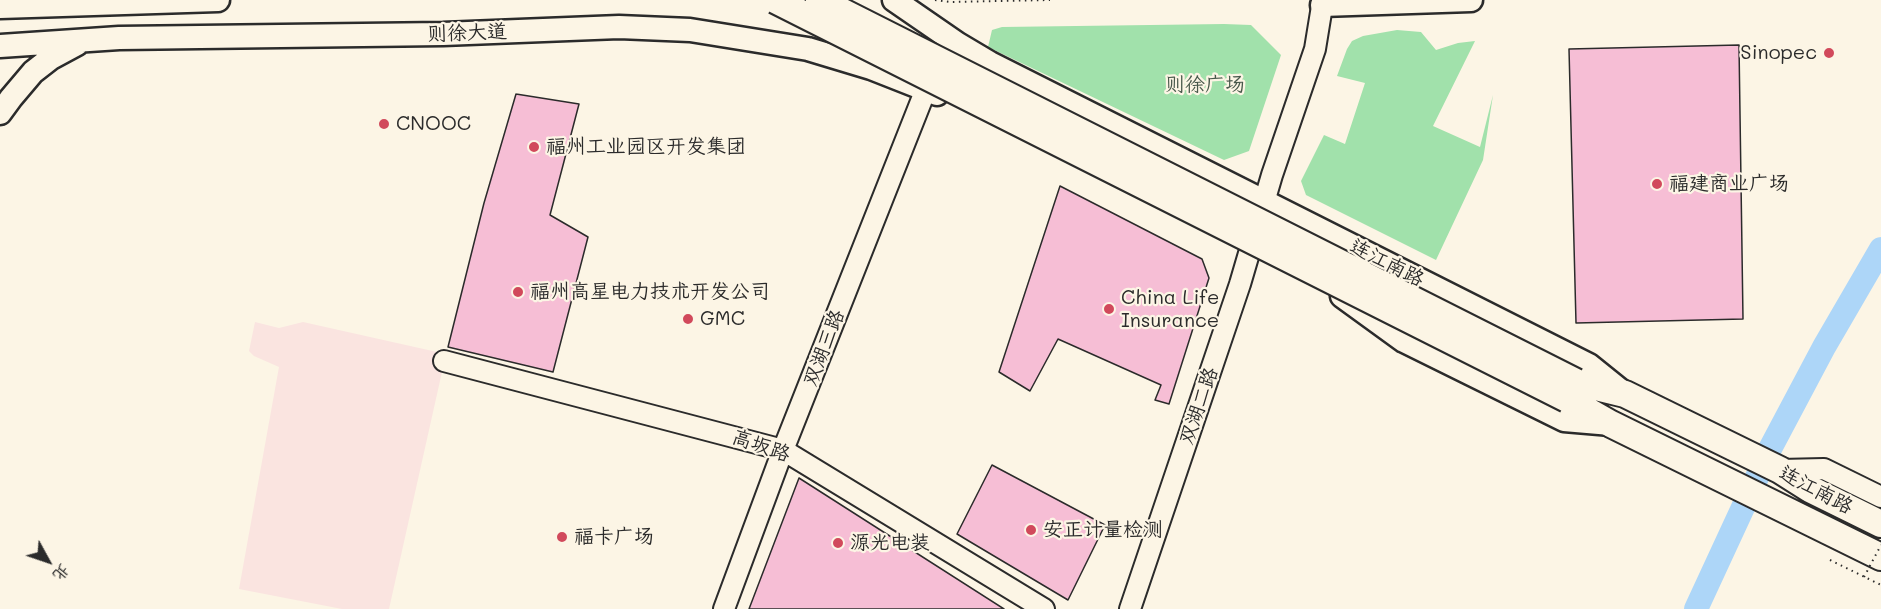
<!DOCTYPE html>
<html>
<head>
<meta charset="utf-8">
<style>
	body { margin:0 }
	#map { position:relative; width:1881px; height:609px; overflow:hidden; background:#fcf5e5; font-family:Mali,"LXGW WenKai TC",sans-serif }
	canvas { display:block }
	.north { position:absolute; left:18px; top:531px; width:60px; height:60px; -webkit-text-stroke:4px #fcf5e5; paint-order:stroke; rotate:130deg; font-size:16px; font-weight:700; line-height:24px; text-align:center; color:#2b2b2b }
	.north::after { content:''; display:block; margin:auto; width:21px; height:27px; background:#2b2b2b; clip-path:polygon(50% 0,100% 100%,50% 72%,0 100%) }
</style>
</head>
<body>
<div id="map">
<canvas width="1881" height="609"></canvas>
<div class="north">北</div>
</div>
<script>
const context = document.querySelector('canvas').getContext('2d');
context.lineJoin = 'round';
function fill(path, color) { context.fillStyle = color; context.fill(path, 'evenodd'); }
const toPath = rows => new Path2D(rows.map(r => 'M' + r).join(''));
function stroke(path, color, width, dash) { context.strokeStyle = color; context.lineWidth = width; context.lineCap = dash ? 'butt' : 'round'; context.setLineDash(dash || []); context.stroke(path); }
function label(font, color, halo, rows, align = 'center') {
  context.font = font + ' Mali,"LXGW WenKai TC",sans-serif'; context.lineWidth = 4.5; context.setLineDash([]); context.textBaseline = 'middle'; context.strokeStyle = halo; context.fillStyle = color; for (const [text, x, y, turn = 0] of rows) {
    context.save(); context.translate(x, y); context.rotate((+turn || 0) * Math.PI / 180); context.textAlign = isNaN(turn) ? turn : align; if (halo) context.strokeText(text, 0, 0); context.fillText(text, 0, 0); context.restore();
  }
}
fill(toPath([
	[255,322,279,328,303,322,446,354,389,609,342,609,239,589,279,367,254,356,249,351]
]), '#fae4e0');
fill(toPath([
	[1224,24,1251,25,1281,55,1249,151,1224,160,988,47,992,30,1002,27],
	[1397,30,1421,32,1436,50,1458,43,1475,41,1433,126,1480,147,1493,95,1483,160,1436,260,1306,195,1301,181,1324,135,1345,144,1365,83,1337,76,1347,49,1352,41,1363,36]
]), '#a1e1ab');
stroke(toPath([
	[1696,609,1771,447,1824,347,1881,249]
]), '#add6f8', 24);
const building = toPath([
	[1739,45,1743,319,1576,323,1569,49,1739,45],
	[516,94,579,104,550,215,588,237,553,372,448,347,484,203,516,94],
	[1060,186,1202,259,1209,278,1169,404,1155,400,1161,385,1058,339,1030,391,999,372,1060,186],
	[992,465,1105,525,1068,600,957,534,992,465],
	[799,478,1004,609,749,609,799,478]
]);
fill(building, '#f6bed5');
stroke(building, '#2b2b2b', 1.5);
const secondary = toPath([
	[444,361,783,450,1044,609],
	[1780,470,1824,469,1881,497],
	[724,609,783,450,926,89],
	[1130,609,1240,284,1272,175,1315,49,1323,0]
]);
const primary = toPath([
	[894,0,958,44,990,63,1589,365,1625,394],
	[1322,5,1471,0],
	[0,7,218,0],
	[0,46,119,38,443,34,619,27,690,30,808,49,871,68,937,94],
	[0,113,11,98,33,72,51,58,77,44],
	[1342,296,1404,341,1564,420,1611,424]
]);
const highway = toPath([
	[1576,382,1625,394,1780,470,1810,489,1881,524],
	[1567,399,1611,424,1881,557]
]);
stroke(secondary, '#2b2b2b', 24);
stroke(primary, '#2b2b2b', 27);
stroke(highway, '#2b2b2b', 30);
stroke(toPath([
	[935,0,950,2,1050,0],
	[1830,560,1881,585]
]), '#2b2b2b', 2, [1.5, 4.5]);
stroke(secondary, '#fcf5e5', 20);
stroke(primary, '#fcf5e5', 22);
stroke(highway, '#fcf5e5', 26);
const highwayBridge = toPath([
	[775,0,1567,399],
	[819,0,1576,382]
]);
stroke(highwayBridge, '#2b2b2b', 30, []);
stroke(toPath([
	[1864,577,1881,545]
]), '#2b2b2b', 2, [1.5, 4.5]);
stroke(highwayBridge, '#fcf5e5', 26);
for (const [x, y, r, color] of [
	[1829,53,6,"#d1495b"],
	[384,124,6,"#d1495b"],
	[534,147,6,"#d1495b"],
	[1657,184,6,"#d1495b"],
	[518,292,6,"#d1495b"],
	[1109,309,6,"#d1495b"],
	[688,319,6,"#d1495b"],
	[1031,530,6,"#d1495b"],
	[562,537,6,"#d1495b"],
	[838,543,6,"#d1495b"]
]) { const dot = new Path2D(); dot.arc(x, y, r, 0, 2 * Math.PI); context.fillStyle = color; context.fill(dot); stroke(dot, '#fcf5e5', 2); }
label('20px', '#2b2b2b', '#fcf5e5', [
	["则徐大道",467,33,-2],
	["连江南路",1387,263,27],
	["双湖三路",824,348,-69],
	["双湖二路",1199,406,-71],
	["高坂路",761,446,19],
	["连江南路",1816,490,28]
]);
label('20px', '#2b2b2b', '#fcf5e5', [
	["Sinopec",1817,53,"right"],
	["CNOOC",396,124],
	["福州工业园区开发集团",546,147],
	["福建商业广场",1669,184],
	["福州高星电力技术开发公司",530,292],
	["China Life",1121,298],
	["Insurance",1121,321],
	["GMC",700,319],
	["安正计量检测",1043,530],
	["福卡广场",574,537],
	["源光电装",850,543]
], 'left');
label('20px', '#48584b', '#fcf5e5', [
	["则徐广场",1205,85]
]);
</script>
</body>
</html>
